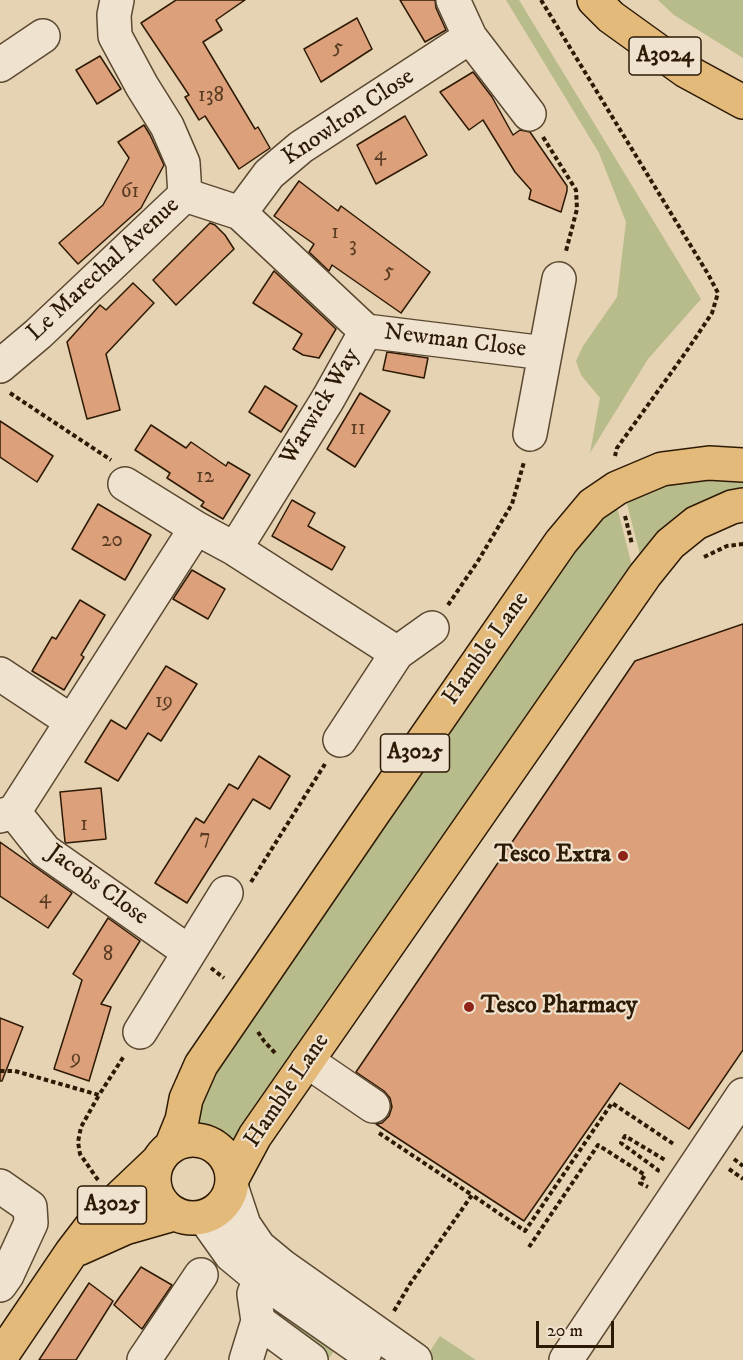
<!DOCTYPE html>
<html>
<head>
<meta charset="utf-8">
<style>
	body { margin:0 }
	#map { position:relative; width:743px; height:1360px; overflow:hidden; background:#e6d3b3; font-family:"IM FELL DW Pica",serif }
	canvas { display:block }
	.scale { position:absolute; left:536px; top:1321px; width:78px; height:27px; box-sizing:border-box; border:3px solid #2d1a04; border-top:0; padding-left:8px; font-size:18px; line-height:21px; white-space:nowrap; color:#2d1a04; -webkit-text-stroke:4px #efe2ce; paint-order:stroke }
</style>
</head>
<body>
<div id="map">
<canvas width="743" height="1360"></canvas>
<div class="scale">20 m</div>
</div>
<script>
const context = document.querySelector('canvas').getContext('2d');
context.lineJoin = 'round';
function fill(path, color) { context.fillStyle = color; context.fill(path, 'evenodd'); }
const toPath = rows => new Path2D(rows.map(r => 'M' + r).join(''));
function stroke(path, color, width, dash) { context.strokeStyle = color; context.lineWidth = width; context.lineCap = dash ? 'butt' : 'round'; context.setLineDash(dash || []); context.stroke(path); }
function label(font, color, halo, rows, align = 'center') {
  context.font = font + ' "IM FELL DW Pica",serif'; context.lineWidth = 4.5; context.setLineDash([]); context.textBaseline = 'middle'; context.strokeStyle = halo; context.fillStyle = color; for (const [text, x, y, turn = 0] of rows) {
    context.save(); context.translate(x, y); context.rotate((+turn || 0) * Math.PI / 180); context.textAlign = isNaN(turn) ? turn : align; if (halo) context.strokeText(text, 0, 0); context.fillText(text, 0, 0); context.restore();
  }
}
fill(toPath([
	[506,0,519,0,701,299,648,359,590,453,600,398,581,375,576,361,583,346,617,297,626,222,599,153],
	[658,0,743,0,743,58,674,15],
	[687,481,743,481,743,493,642,562,626,500,662,486],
	[617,507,631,562,637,571,236,1148,227,1141,211,1133,190,1130,206,1085,584,531],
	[270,1300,337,1347,329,1358,269,1309],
	[440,1336,476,1360,434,1360,428,1354]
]), '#b8bb8a');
const building = toPath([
	[176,0,245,0,216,20,222,30,203,42,255,129,258,127,270,148,239,169,205,116,199,120,185,97,189,95,141,23,176,0],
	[400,0,435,0,436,8,446,30,425,42,400,0],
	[357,18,372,49,321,82,304,49,357,18],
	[100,56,121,89,97,104,76,70,100,56],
	[473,72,492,97,513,135,520,130,530,132,567,186,567,191,561,212,529,199,531,190,515,172,483,120,469,130,440,92,473,72],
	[405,116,427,155,376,184,357,145,405,116],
	[144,125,150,135,164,165,141,208,78,264,59,243,103,205,129,158,118,142,144,125],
	[299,181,338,211,341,206,430,272,401,313,332,265,329,271,309,252,314,244,274,216,299,181],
	[210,223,215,225,225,235,234,249,176,305,153,280,210,223],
	[274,271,336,329,319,358,303,355,293,349,302,334,253,303,274,271],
	[133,283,154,303,106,354,120,410,87,419,67,342,100,305,106,310,133,283],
	[387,352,428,358,424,378,383,370,387,352],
	[265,386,297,406,281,432,249,412,265,386],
	[360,393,390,411,355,467,327,449,360,393],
	[0,421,53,456,37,482,0,457,0,421],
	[151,425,186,448,191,442,226,466,228,462,250,475,223,519,201,506,204,502,167,478,170,473,135,450,151,425],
	[292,500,315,513,308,526,345,547,332,570,272,536,292,500],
	[98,504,151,535,125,580,72,549,98,504],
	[192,570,225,589,208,619,173,599,192,570],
	[80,600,105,615,81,655,84,657,64,690,32,671,52,637,56,639,80,600],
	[743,624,743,1050,689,1129,620,1083,524,1221,376,1124,382,1123,389,1116,392,1107,390,1098,384,1091,356,1072,635,661,743,624],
	[166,666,197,684,161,741,148,733,118,781,85,762,111,720,126,729,166,666],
	[259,756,290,776,270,809,253,799,187,903,155,883,196,818,204,823,229,784,238,789,259,756],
	[101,788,106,839,66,843,65,842,60,792,101,788],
	[0,842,72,893,48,928,0,896,0,842],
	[108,918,140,941,101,1004,111,1007,89,1081,54,1069,82,980,73,974,108,918],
	[0,1018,23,1027,2,1081,0,1081,0,1018],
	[141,1267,172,1285,142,1329,114,1305,141,1267],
	[89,1283,113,1301,76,1360,39,1360,89,1283]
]);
fill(building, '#dca07a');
stroke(building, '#2d1a04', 1.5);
const minor = toPath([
	[453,0,470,37,529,114],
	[0,65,43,36],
	[185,195,240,213,366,331,328,399,235,549],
	[240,213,269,174,301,147,470,37],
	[366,331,545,353],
	[0,366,38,334,185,195,183,163,167,126,142,86,115,36,114,15,117,0],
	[530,434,559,279],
	[125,484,196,528,235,549,397,653],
	[0,674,71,721],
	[340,740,397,653,432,628],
	[14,812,45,851,189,952],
	[0,816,14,812,196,528],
	[140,1032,226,893],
	[307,1061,373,1106],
	[0,1186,30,1207,31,1223,7,1275,0,1285],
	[232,1189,244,1225,259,1247,282,1266,415,1360],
	[204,1217,231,1255,260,1279,365,1352],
	[258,1321,311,1360],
	[144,1360,201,1275],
	[246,1360,258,1321,254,1294,260,1279],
	[566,1360,743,1095]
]);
const major = toPath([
	[594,0,611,17,686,71,743,102],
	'154 1179a39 39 0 1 1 78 0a39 39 0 1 1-78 0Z',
	[171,1147,182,1120,186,1099,201,1065,370,818,561,542,592,505,617,488,662,469,709,463,743,465],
	[233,1177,255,1136,645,575,670,544,696,523,732,507,743,505],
	[78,1249,125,1228,174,1214],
	[0,1358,71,1253,97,1219,158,1161]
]);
stroke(minor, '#5b4830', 36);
stroke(major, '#2d1a04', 36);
stroke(toPath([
	[541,0,708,274,718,293,712,313,686,352,617,448,615,456],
	[543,137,576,190,577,209,566,251],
	[10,393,111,460],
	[625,516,632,544],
	[704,557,727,546,743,544],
	[448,605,478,561,512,504,524,462],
	[251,882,325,764],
	[211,968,224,978],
	[258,1032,264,1041,276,1054],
	[0,1071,15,1071,99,1095,124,1056],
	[379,1133,472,1195],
	[734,1159,743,1166],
	[729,1169,743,1179],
	[657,1172,658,1170,621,1143,625,1136,665,1160],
	[98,1180,80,1154,78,1142,81,1127,99,1095],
	[529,1247,598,1145,645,1175,640,1183,648,1187],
	[394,1311,410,1284,472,1195,525,1231,612,1103,675,1145]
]), '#2d1a04', 4, [4.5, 3]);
stroke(minor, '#efe2ce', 33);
stroke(major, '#e3ba7a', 33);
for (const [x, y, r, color] of [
	[623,856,6,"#8f2418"],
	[469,1007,6,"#8f2418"]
]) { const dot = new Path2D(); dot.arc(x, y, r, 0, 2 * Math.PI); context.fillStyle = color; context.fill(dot); stroke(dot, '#efe2ce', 2); }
label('21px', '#593c22', null, [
	["5",338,49],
	["138",211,97],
	["4",380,156],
	["61",130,193],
	["1",335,234],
	["3",353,247],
	["5",389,273],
	["11",358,430],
	["12",205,478],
	["20",112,542],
	["19",164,703],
	["1",84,826],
	["7",205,839],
	["4",45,899],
	["8",108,956],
	["9",76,1060]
]);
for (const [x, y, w] of [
	[665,56,72],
	[415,753,69],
	[112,1205,69]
]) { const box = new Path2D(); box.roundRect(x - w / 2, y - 19, w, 38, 4.5); context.fillStyle = '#efe2ce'; context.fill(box); stroke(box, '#2d1a04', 1.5); }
label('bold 22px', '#2d1a04', null, [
	["A3024",665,56],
	["A3025",415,753],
	["A3025",112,1205]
]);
label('24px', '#2d1a04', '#efe2ce', [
	["Knowlton Close",349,118,-34],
	["Le Marechal Avenue",104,270,-43],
	["Newman Close",455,342,7],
	["Warwick Way",321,407,-59],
	["Hamble Lane",487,649,-55],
	["Jacobs Close",97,886,36],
	["Hamble Lane",288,1091,-56]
]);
label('bold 24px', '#2d1a04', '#efe2ce', [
	["Tesco Extra",611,856],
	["Tesco Pharmacy",481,1007,"left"]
], 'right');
</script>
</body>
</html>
